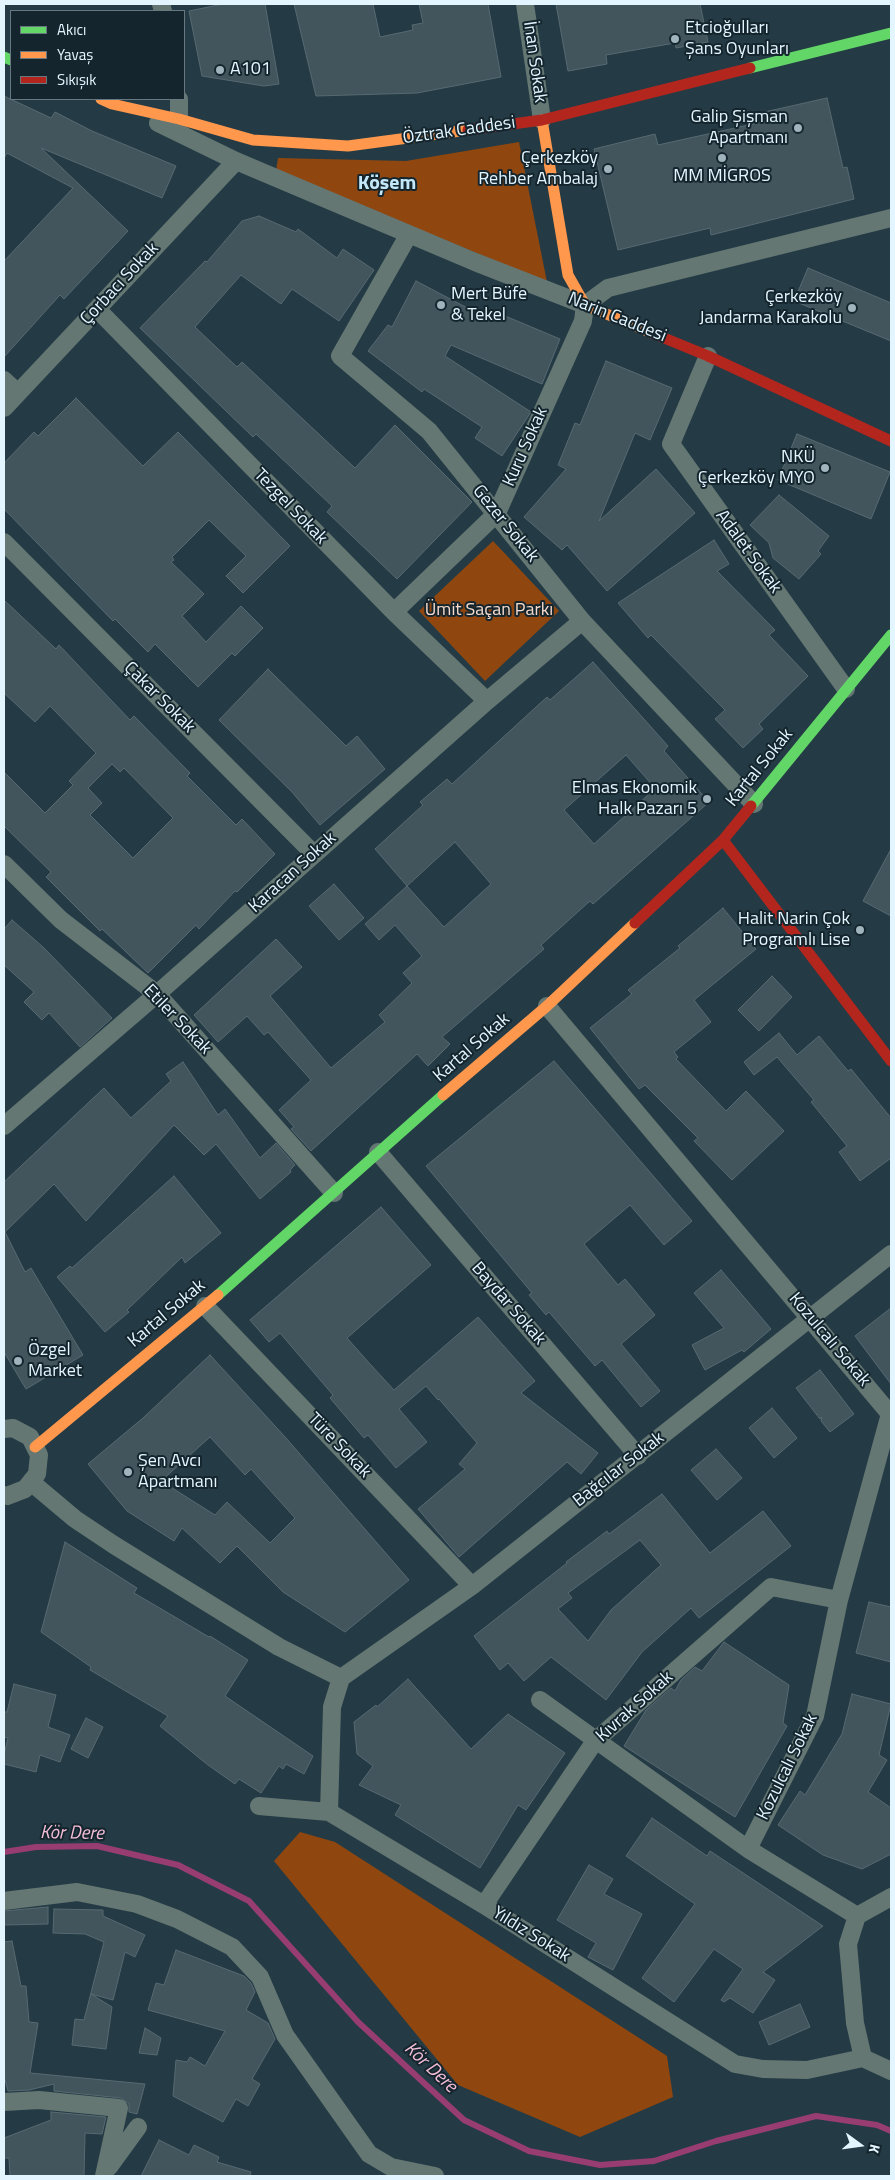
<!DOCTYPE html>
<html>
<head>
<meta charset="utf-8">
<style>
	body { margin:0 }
	#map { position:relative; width:895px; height:2180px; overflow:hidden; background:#243b45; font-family:"Titillium Web",sans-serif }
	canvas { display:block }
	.frame { position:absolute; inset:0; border:5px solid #e3f5fe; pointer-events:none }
	.legend { position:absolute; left:10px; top:10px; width:175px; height:90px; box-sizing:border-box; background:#14252d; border:1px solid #677881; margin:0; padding:6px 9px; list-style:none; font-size:15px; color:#e3f5fe }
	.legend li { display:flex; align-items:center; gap:10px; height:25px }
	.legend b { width:25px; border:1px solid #677881 }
	.north { position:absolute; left:835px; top:2120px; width:50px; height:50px; -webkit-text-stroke:4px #14252d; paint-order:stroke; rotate:104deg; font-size:14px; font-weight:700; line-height:20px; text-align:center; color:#e3f5fe }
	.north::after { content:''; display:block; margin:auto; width:18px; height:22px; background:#e3f5fe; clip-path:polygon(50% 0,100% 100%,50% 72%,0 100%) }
</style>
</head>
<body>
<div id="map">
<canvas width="895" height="2180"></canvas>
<div class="frame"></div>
<ul class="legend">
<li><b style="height:6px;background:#63d668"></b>Akıcı</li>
<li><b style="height:6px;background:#ff974d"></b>Yavaş</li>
<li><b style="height:6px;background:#b3261e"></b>Sıkışık</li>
</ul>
<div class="north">K</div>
</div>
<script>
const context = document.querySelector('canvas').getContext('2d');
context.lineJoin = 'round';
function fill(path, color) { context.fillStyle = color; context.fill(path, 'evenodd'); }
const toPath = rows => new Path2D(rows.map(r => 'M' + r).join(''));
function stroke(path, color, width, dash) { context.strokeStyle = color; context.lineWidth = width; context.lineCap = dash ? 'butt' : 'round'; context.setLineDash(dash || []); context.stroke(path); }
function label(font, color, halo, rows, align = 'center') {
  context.font = font + ' "Titillium Web",sans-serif'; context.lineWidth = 4; context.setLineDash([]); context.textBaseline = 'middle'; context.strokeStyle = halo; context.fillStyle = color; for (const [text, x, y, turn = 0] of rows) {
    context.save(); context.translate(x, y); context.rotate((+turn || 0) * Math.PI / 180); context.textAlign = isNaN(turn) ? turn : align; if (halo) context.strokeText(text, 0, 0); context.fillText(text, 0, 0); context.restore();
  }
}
fill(toPath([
	[519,142,547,282,276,171,278,158,406,161],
	[493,541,559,611,485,681,419,611],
	[300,1832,335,1842,667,2056,673,2097,580,2137,458,2085,274,1861]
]), '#90470f');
stroke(toPath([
	[4,1852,36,1847,97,1846,178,1865,249,1901,358,2022,464,2120,529,2151,600,2165,654,2161,716,2141,816,2116,877,2125,891,2131]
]), '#973d72', 6);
const building = toPath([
	[223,4,265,4,279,84,264,86,202,76,189,11,223,4],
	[294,4,373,4,380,37,413,30,412,25,423,23,419,4,488,4,501,77,417,93,316,96,294,4],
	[556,4,700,4,708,42,676,48,675,43,606,55,607,64,568,71,556,4],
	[4,96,51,118,55,112,92,131,176,166,162,198,41,148,128,231,64,299,60,295,4,357,4,261,73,188,7,153,4,158,4,96],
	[827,98,843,168,847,167,854,199,711,235,710,228,618,250,594,149,655,134,658,145,762,122,760,113,827,98],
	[259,216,296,232,298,229,337,258,343,249,374,270,339,321,292,289,281,304,241,275,195,327,237,367,242,362,355,468,395,425,472,502,397,579,327,512,332,506,256,434,253,437,140,328,205,261,207,262,242,221,259,216],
	[808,268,891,303,891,341,794,301,808,268],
	[416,281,494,322,498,313,560,339,542,384,451,345,445,356,531,412,502,456,475,438,482,427,424,389,422,392,368,351,388,325,392,327,416,281],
	[606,361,672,388,650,440,635,433,599,521,656,469,695,513,607,591,567,545,562,550,524,517,566,469,558,465,575,423,580,425,606,361],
	[76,398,143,466,178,432,290,546,243,593,226,576,246,556,209,520,172,557,174,560,171,562,204,594,182,616,206,642,241,606,263,628,235,656,232,653,198,687,155,644,148,652,115,619,113,621,4,509,4,463,34,432,38,436,76,398],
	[797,434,890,472,871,519,778,480,797,434],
	[779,495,829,536,818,551,821,554,799,579,773,558,769,543,750,525,779,495],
	[714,540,729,564,717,571,775,630,769,635,808,676,759,724,763,729,743,748,715,719,725,710,651,635,648,638,618,603,714,540],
	[4,600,56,649,59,645,130,720,134,716,190,773,187,776,236,825,242,819,275,854,237,892,235,891,199,929,196,925,148,973,102,929,100,931,46,877,51,872,4,826,4,772,45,813,73,785,69,781,96,753,50,706,35,722,4,693,4,600],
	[112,764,120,772,124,768,173,818,133,858,90,815,102,803,88,788,112,764],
	[593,662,668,746,664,751,709,802,593,904,590,901,541,945,544,949,442,1037,450,1044,428,1066,417,1054,311,1151,291,1129,294,1127,279,1110,311,1080,268,1032,264,1035,247,1016,218,1042,194,1015,276,939,302,967,270,996,331,1068,385,1022,379,1015,412,983,403,973,422,956,395,925,379,940,365,924,407,886,375,849,423,805,420,802,447,779,452,784,547,697,550,700,593,662],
	[626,755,654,787,647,793,648,795,594,844,564,810,626,755],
	[455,842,491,884,444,927,407,886,455,842],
	[268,669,346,746,357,736,385,769,320,825,292,792,219,720,268,669],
	[891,849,891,916,863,901,891,849],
	[334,884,364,918,339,940,309,906,334,884],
	[723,908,756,949,694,1000,711,1022,674,1052,678,1057,676,1059,726,1111,746,1091,784,1131,732,1180,694,1141,698,1138,645,1085,639,1089,590,1028,632,994,628,990,680,948,678,946,723,908],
	[12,920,43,947,112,1018,80,1047,49,1013,42,1020,24,1002,34,992,4,965,4,929,12,920],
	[772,976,792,997,759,1031,738,1010,772,976],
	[779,1033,797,1055,819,1036,848,1071,851,1069,891,1118,891,1158,860,1181,839,1152,847,1146,811,1102,814,1100,777,1057,754,1075,744,1062,779,1033],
	[554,1061,692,1221,664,1245,630,1205,584,1244,618,1285,625,1279,655,1315,621,1344,660,1391,641,1407,602,1360,595,1366,549,1312,546,1315,529,1295,532,1293,426,1166,554,1061],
	[183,1062,218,1115,225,1109,260,1158,276,1143,295,1165,290,1170,291,1172,260,1199,216,1144,204,1155,174,1125,86,1221,54,1184,5,1232,25,1272,31,1268,83,1355,26,1389,4,1352,4,1182,104,1088,131,1118,171,1081,166,1074,183,1062],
	[174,1176,221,1233,185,1263,182,1257,127,1310,129,1312,105,1332,57,1277,70,1266,72,1268,174,1176],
	[381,1207,431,1265,347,1338,370,1364,394,1390,478,1317,535,1381,521,1393,598,1453,581,1474,567,1462,459,1557,418,1509,465,1469,459,1464,477,1443,439,1399,438,1400,426,1386,399,1409,427,1442,396,1468,368,1435,364,1438,330,1398,333,1395,280,1333,269,1342,250,1320,381,1207],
	[721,1270,771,1329,744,1352,742,1350,705,1370,692,1345,724,1328,694,1293,721,1270],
	[891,1308,891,1384,855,1336,891,1308],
	[210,1355,286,1438,409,1580,345,1632,283,1592,237,1546,220,1563,182,1528,174,1541,127,1511,88,1464,143,1418,210,1355],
	[210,1437,245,1475,251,1469,295,1518,270,1543,227,1502,215,1515,161,1481,210,1437],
	[820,1370,854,1414,830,1432,821,1421,822,1417,820,1419,796,1388,820,1370],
	[772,1408,797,1438,774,1458,749,1428,772,1408],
	[716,1449,742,1478,717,1500,691,1470,716,1449],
	[662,1494,710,1553,763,1511,791,1546,699,1618,691,1608,642,1652,606,1700,551,1657,524,1681,508,1663,500,1670,474,1636,567,1563,566,1562,607,1531,609,1534,662,1494],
	[640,1540,661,1565,611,1610,588,1641,558,1609,572,1598,568,1593,640,1540],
	[65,1542,137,1588,134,1593,209,1637,210,1636,248,1660,225,1696,313,1756,304,1774,286,1764,283,1769,279,1766,261,1793,239,1779,235,1784,208,1765,160,1726,168,1716,90,1670,91,1667,41,1632,65,1542],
	[869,1602,891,1607,891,1662,856,1653,869,1602],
	[724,1642,789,1685,783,1723,787,1726,735,1817,624,1746,646,1710,671,1688,675,1691,681,1680,695,1667,702,1671,724,1642],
	[408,1679,471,1749,508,1714,565,1753,526,1810,518,1805,480,1868,395,1815,401,1805,359,1785,373,1766,357,1754,354,1722,376,1705,377,1707,408,1679],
	[14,1684,56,1695,48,1727,70,1735,60,1762,40,1755,36,1772,4,1764,4,1755,8,1738,4,1737,4,1712,7,1712,14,1684],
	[852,1694,891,1704,879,1755,887,1760,868,1792,891,1808,891,1854,862,1869,823,1855,778,1825,800,1791,805,1795,842,1734,852,1694],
	[86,1718,103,1727,88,1758,71,1749,86,1718],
	[652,1818,707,1856,710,1851,823,1926,763,1972,775,1980,753,2013,730,1998,724,2002,721,2000,743,1969,714,1949,674,2002,642,1978,695,1904,626,1856,652,1818],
	[589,1865,613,1879,604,1894,642,1914,613,1970,588,1957,596,1943,557,1920,589,1865],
	[48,1907,48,1924,4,1925,4,1911,48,1907],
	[54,1909,103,1910,103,1916,145,1935,135,1957,125,1952,113,2000,91,1994,112,2007,106,2049,72,2045,75,2019,84,2020,104,1942,85,1934,53,1933,54,1909],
	[12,1941,21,1986,26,1986,29,2022,38,2023,30,2073,145,2084,137,2114,129,2112,129,2104,121,2098,54,2091,54,2084,29,2090,8,2091,4,2076,4,1942,12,1941],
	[176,1950,244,1976,251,1983,255,1992,246,2010,268,2023,275,2039,252,2079,260,2084,248,2106,236,2099,223,2122,173,2096,176,2060,187,2062,190,2057,205,2066,225,2031,148,2010,156,1983,164,1985,176,1950],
	[800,2004,810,2027,769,2045,759,2022,800,2004],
	[145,2028,161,2038,157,2055,139,2053,145,2028],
	[51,2112,106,2117,102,2134,85,2133,84,2176,10,2176,9,2158,4,2158,4,2138,51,2120,51,2112],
	[159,2140,189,2155,194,2145,219,2157,217,2162,251,2172,250,2176,141,2176,159,2140]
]);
fill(building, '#42555d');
stroke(building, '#576a72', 1);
stroke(toPath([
	[161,4,163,11],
	[525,4,542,120],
	[179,99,179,119],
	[158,123,236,161,475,262,585,305],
	[409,234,340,356,429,431,582,621,754,804],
	[585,305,608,288,891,218],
	[97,309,394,612,487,701],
	[708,356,671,444,846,689],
	[4,380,18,393],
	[4,408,236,161],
	[4,542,314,854],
	[394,612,497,513,583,321,585,305],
	[4,864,61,920,157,994,334,1193],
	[547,1006,890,1414,839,1600,815,1716,748,1849],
	[4,1126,157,994,487,701,582,621],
	[378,1152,638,1456],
	[205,1306,472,1586],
	[4,1429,13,1428,30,1437,39,1455,37,1474,25,1489,7,1496,4,1495],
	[31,1482,75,1519,114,1545,279,1647,341,1678],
	[341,1678,332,1707,329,1812,484,1905,735,2064,763,2069,807,2070,863,2058],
	[341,1678,472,1586,891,1254],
	[540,1700,748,1849,857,1916],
	[259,1806,329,1812],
	[4,1901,77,1892,137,1904,177,1919,232,1947,260,1977,285,2035,369,2154,391,2167,435,2176],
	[484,1905,595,1741,771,1587,839,1600],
	[857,1916,848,1944,855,2023,863,2058,891,2071],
	[857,1916,891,1897],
	[4,2102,39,2100,119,2108,104,2176],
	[109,2167,138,2127]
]), '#647773', 18);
stroke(toPath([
	[4,57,11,60],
	[750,68,891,33],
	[751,806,891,635],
	[218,1295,443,1095]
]), '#63d668', 11);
stroke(toPath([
	[101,99,112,104,179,119,253,140,348,146,468,130],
	[542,120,568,275,585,305,652,333],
	[443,1095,547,1006,635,923],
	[35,1447,218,1295]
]), '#ff974d', 11);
stroke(toPath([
	[468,130,542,120,750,68],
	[652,333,708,356,891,441],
	[723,840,891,1061],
	[635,923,723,840,751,806]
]), '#b3261e', 11);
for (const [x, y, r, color] of [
	[675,39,5,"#a0b4bd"],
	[220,70,5,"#a0b4bd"],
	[798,128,5,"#a0b4bd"],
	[722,158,5,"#a0b4bd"],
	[608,169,5,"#a0b4bd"],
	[441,305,5,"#a0b4bd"],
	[852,308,5,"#a0b4bd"],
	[825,468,5,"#a0b4bd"],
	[707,799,5,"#a0b4bd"],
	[860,930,5,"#a0b4bd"],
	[18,1361,5,"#a0b4bd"],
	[128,1472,5,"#a0b4bd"]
]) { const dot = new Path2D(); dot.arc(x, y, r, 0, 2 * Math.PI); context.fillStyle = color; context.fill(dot); stroke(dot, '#14252d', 2); }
label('18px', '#e3f5fe', '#14252d', [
	["Etcioğulları",685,29,"left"],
	["Şans Oyunları",685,50,"left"],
	["A101",230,70,"left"],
	["Galip Şişman",788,118],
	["Apartmanı",788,139],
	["Çerkezköy",598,159],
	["Rehber Ambalaj",598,180],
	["MM MİGROS",722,177,"center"],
	["Mert Büfe",451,295,"left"],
	["& Tekel",451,316,"left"],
	["Çerkezköy",842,298],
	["Jandarma Karakolu",842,319],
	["NKÜ",815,458],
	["Çerkezköy MYO",815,479],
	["Elmas Ekonomik",697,789],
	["Halk Pazarı 5",697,810],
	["Halit Narin Çok",850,920],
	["Programlı Lise",850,941],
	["Özgel",28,1351,"left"],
	["Market",28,1372,"left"],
	["Şen Avcı",138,1462,"left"],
	["Apartmanı",138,1483,"left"]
], 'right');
label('18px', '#e3f5fe', '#14252d', [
	["İnan Sokak",534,62,82],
	["Öztrak Caddesi",459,131,-8],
	["Çorbacı Sokak",120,284,-47],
	["Narin Caddesi",617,318,22],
	["Kuru Sokak",526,447,-66],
	["Tezgel Sokak",290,507,46],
	["Gezer Sokak",505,524,51],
	["Adalet Sokak",748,552,54],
	["Çakar Sokak",159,698,45],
	["Kartal Sokak",760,768,-51],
	["Karacan Sokak",293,873,-42],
	["Etiler Sokak",177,1020,46],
	["Kartal Sokak",472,1048,-41],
	["Baydar Sokak",508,1304,49],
	["Kartal Sokak",167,1314,-40],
	["Kozulcalı Sokak",829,1340,50],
	["Türe Sokak",339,1446,46],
	["Bağcılar Sokak",619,1470,-38],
	["Kıvrak Sokak",635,1707,-42],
	["Kozulcalı Sokak",788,1767,-64],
	["Yıldız Sokak",531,1935,32]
]);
label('18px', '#f6dbcd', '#14252d', [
	["Ümit Saçan Parkı",489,611]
]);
label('italic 19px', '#f4bdd7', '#14252d', [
	["Kör Dere",72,1834,1],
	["Kör Dere",430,2068,43]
]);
label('bold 20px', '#c4e8f9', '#14252d', [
	["Köşem",387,184]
]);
</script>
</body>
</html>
